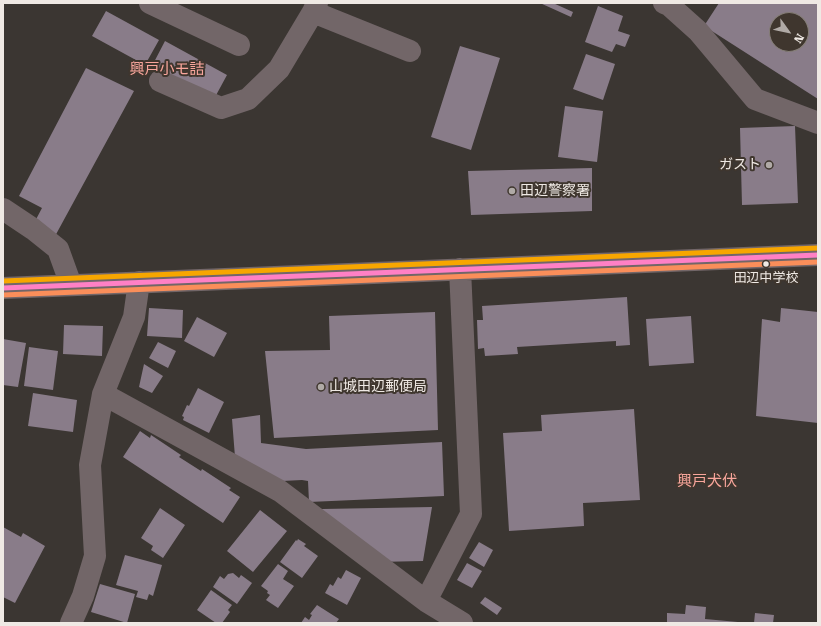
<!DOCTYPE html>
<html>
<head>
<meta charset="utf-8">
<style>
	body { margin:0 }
	#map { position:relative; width:821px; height:626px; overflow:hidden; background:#3b3632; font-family:"Roboto Serif",serif }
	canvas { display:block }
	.frame { position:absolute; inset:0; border:4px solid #efe9e4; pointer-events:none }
	.north { position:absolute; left:769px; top:12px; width:40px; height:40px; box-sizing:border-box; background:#3f362e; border:1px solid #857e77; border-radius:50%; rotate:123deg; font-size:11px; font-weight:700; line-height:16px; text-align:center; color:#efe9e4 }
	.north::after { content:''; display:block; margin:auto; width:14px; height:18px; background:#b0aaa6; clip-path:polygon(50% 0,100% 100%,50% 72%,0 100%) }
</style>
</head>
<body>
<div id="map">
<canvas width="821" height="626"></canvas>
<div class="frame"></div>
<div class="north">N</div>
</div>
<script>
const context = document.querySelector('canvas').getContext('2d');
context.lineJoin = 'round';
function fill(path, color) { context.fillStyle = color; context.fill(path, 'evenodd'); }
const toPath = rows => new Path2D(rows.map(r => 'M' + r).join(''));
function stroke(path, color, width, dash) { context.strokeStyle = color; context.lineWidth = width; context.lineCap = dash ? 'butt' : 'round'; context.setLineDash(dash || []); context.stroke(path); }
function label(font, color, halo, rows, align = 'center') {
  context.font = font + ' "Roboto Serif","Noto Sans JP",serif'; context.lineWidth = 4; context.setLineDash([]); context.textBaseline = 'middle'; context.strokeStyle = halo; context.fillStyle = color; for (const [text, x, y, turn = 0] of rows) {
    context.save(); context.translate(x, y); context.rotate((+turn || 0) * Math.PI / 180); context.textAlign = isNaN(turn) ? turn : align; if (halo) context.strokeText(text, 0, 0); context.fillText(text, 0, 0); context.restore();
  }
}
fill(toPath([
	[540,3,553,3,573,12,571,17],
	[719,3,818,3,818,99,704,26],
	[777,20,801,20,801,44,777,44],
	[598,6,623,16,618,31,630,35,625,47,616,44,612,52,585,42],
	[106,11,159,40,145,65,92,36],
	[165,41,227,75,214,99,152,66],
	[460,46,500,58,471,150,431,137],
	[586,54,615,64,603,100,573,89],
	[86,68,134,91,54,238,33,225,42,208,19,196],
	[565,106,603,111,597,162,558,157],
	[795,126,798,203,742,205,740,128],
	[592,168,592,211,471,215,468,171],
	[627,297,630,345,616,346,616,341,517,347,518,354,485,356,484,348,478,349,477,320,483,320,482,306],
	[149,308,183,310,182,338,147,336],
	[781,308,818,312,818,423,756,416,762,319,780,322],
	[435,312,438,430,274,438,265,351,330,350,329,316],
	[691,316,694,363,649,366,646,319],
	[197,317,227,333,214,357,184,341],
	[64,325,103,326,102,356,63,354],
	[3,339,26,343,18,387,3,385],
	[158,342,176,351,168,368,149,358],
	[29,347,58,351,53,390,24,386],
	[144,364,163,376,152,393,139,387],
	[198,388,224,402,209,433,183,420,184,417,182,416,187,405,189,406],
	[33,393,77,400,73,432,28,426],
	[634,409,640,500,583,503,584,526,509,531,503,433,542,431,541,415],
	[260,415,261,443,306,449,442,442,444,496,309,502,308,481,302,480,282,481,235,457,232,419],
	[140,431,150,438,151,435,181,455,179,457,201,471,202,469,231,488,229,490,240,497,223,523,123,457],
	[432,507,423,561,377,562,317,519,322,509],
	[160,508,185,525,163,558,151,550,153,546,141,538],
	[260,510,287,531,253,572,227,551],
	[3,527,21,537,23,533,45,546,15,603,3,597],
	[298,539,306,544,304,546,318,556,302,578,280,562,296,540,297,541],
	[479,542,493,550,484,567,469,558],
	[125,555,162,565,153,596,149,594,147,600,136,597,138,591,116,585],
	[467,563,482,571,472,588,457,580],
	[278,564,288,571,283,579,294,586,278,608,266,600,270,595,267,593,268,591,261,586],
	[346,570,361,578,347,605,325,593,330,584,333,586,338,577,341,579],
	[233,573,239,578,241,575,252,583,237,604,213,587,220,576,224,579,228,574],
	[100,584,135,594,127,623,91,612],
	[211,590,232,605,228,610,230,612,222,623,220,622,219,623,216,623,197,610],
	[485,597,502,608,497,615,480,603],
	[317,605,339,619,336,623,301,623,305,617,309,620,312,615,310,614],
	[686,605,706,607,705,619,738,622,738,623,667,623,667,613,685,614],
	[755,613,774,615,773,623,754,623]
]), '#897c89');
stroke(toPath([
	[150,3,239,45],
	[664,3,669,5,698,31,755,99,818,123],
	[313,12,410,51],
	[160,81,221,108,248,99,279,69,313,12,317,3],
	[3,209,33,229,58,249,71,285],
	[3,288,818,255],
	[103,394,280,491,426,601,462,623],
	[426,601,471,514,460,269],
	[71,623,83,596,95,556,90,465,103,394,134,317,139,282]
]), '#726668', 22);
stroke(toPath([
	[3,288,818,255]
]), '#ff80c5', 5);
stroke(toPath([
	[3,295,818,262]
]), '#fa8e5a', 5);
stroke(toPath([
	[3,281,818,248]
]), '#f7a600', 5);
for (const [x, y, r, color] of [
	[769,165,4,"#b0aaa6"],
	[512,191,4,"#b0aaa6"],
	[766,264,3.5,"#efe9e4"],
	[321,387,4,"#b0aaa6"]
]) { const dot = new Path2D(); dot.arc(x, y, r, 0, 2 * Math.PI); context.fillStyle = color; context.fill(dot); stroke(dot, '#3f362e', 1.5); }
label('13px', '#efe9e4', '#3f362e', [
	["田辺中学校",766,278]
]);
label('14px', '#efe9e4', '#3f362e', [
	["ガスト",761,165,"right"],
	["田辺警察署",520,191],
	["山城田辺郵便局",329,387]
], 'left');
label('15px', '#f9a69c', '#3f362e', [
	["興戸小モ詰",167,70],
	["興戸犬伏",707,482]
]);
</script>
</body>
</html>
